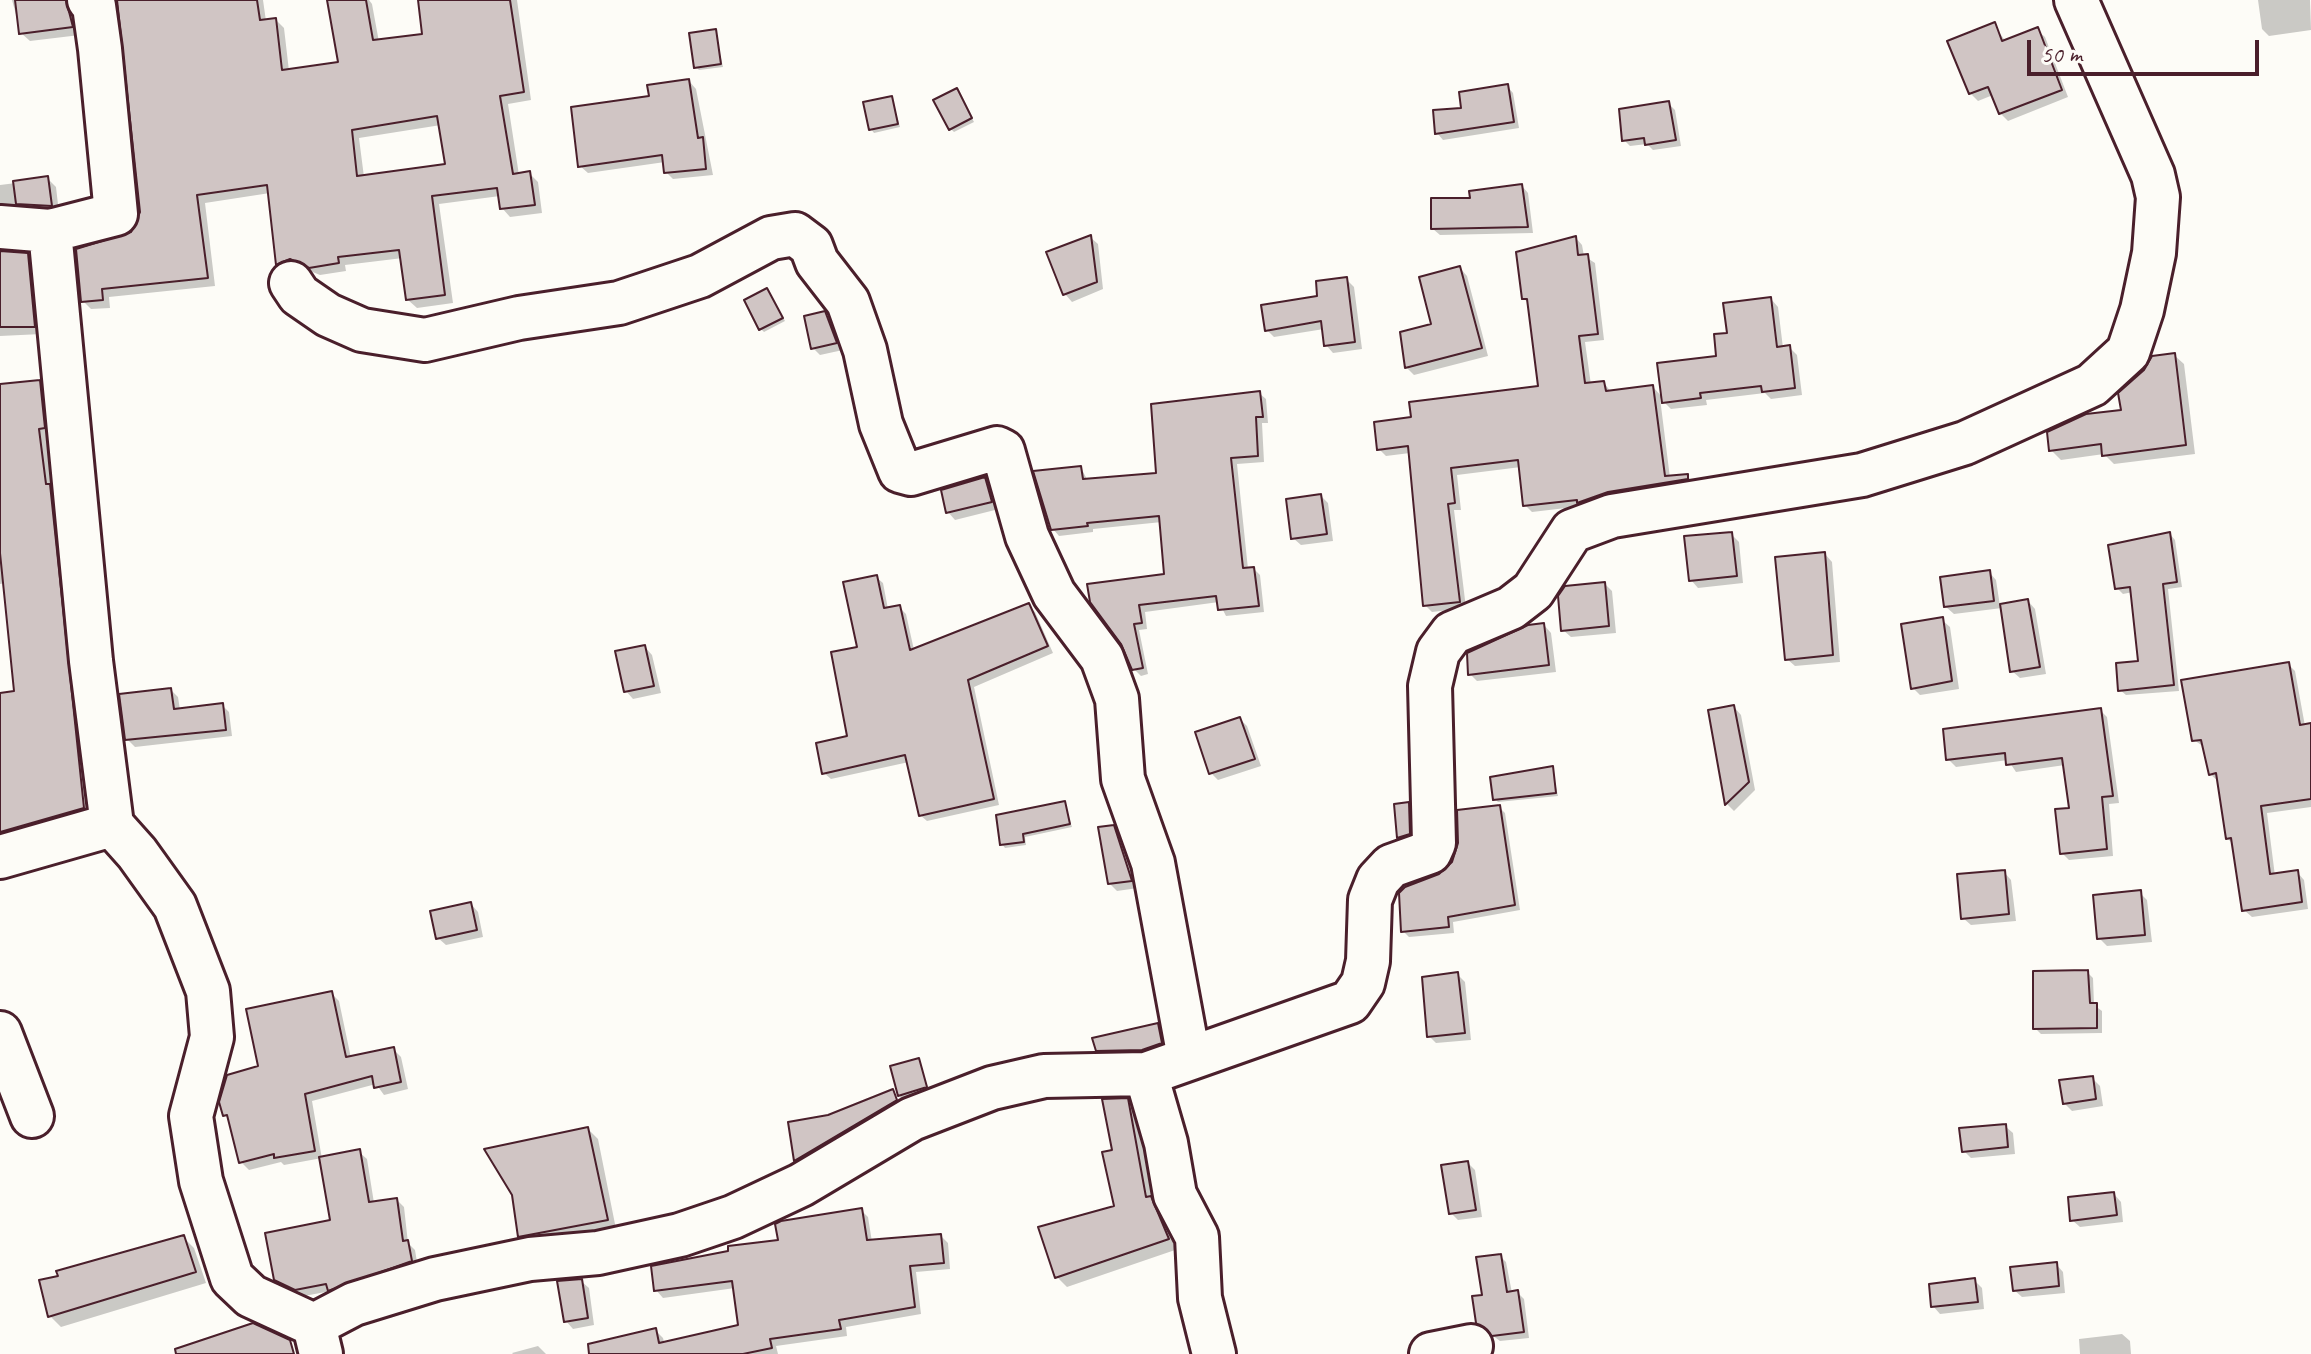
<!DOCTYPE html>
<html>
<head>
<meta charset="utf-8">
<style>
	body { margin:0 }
	#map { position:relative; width:2311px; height:1354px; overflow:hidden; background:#fdfcf7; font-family:Caveat,sans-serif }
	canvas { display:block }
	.scale { position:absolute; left:2027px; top:40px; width:232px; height:36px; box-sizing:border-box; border:4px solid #4a1f2b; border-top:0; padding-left:10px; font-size:24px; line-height:28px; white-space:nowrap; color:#4a1f2b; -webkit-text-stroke:6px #fdfcf7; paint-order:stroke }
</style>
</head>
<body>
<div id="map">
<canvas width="2311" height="1354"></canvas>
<div class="scale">50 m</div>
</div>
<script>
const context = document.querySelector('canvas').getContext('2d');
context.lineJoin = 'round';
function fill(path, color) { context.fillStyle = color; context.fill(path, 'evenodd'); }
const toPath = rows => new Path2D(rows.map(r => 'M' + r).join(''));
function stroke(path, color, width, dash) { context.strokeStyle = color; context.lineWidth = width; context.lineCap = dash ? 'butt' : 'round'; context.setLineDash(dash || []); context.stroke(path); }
fill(toPath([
	[12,0,75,0,73,15,80,35,30,41,21,33],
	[119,0,263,0,266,21,276,20,284,28,289,71,340,63,338,0,369,0,372,4,379,42,424,35,420,0,517,0,531,100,508,104,519,175,529,173,538,182,542,213,510,217,502,208,500,196,439,204,453,303,417,308,408,300,403,258,345,265,346,271,320,275,300,267,286,272,278,264,270,193,205,203,215,286,109,297,110,308,91,309,83,301,133,234,142,213],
	[441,125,447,165,364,177,359,138],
	[2258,0,2310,0,2311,30,2269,36,2262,29],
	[1994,25,2006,42,2037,30,2045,37,2068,97,2008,121,2000,113,1993,95,1978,101,1970,93],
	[715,31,723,67,699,70,696,67],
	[689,81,696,89,713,175,673,179,666,172,665,162,588,173,580,166,651,98],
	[1507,86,1513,93,1519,128,1443,140,1437,133,1463,109],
	[959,93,974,122,954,132,951,129],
	[892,98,900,127,874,133,871,129],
	[1669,104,1675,110,1681,146,1653,150,1647,144,1630,146,1624,140],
	[48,179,56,187,59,213,0,212,0,185],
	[1522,186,1528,193,1533,233,1440,235,1433,229,1472,200],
	[1090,237,1098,244,1103,289,1072,302,1065,294],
	[1576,238,1582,245,1584,256,1595,263,1604,340,1585,342,1591,385,1604,383,1611,392,1653,387,1663,398,1718,358,1729,334,1771,299,1778,307,1783,348,1789,347,1797,355,1802,395,1771,399,1765,393,1706,400,1707,405,1671,409,1660,398,1670,478,1687,476,1694,483,1583,506,1532,512,1525,505,1521,467,1457,475,1461,510,1454,510,1466,608,1432,612,1425,605,1410,453,1386,456,1379,449,1413,419,1540,388,1530,304,1524,299],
	[0,251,27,255,35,263,42,334,0,336],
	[1460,268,1467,276,1488,356,1414,375,1407,368,1403,334,1434,326],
	[1346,279,1354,287,1362,349,1333,353,1326,345,1324,329,1274,337,1267,330],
	[770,293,785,321,764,332,761,329],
	[824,314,832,321,843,350,820,355,813,348],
	[2174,355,2184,364,2195,454,2114,464,2104,454,2061,460,2051,450,2123,412],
	[39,383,47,391,52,436,46,436,52,489,57,494,91,816,0,842,0,695,16,693,5,583,0,584,0,386],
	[1259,393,1266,399,1268,423,1262,423,1264,462,1237,464,1248,569,1254,569,1260,575,1264,612,1226,616,1219,602,1145,612,1147,629,1139,630,1148,674,1141,676,1134,669,1123,643,1092,601,1166,576,1162,522,1093,529,1093,532,1059,536,1053,529,1081,468,1088,481,1159,474],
	[985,479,992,486,999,509,955,520,948,512],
	[1321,496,1328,503,1333,541,1301,545,1293,538],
	[1731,534,1739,542,1743,583,1698,588,1691,580],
	[2170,534,2175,540,2182,587,2168,589,2179,691,2126,695,2120,690,2141,662,2133,592,2123,594,2117,588],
	[1825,554,1832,562,1840,662,1795,666,1787,659],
	[1989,572,1996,580,2000,606,2028,601,2035,609,2046,674,2020,678,2012,671,2002,608,1954,614,1946,607],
	[876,577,883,583,888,609,899,607,906,614,914,650,1028,605,1035,612,1053,653,974,687,999,805,927,821,920,815,909,762,831,779,824,773,849,737,860,649],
	[1605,584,1612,591,1616,633,1571,637,1563,630],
	[1942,620,1950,627,1959,689,1920,695,1913,688],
	[1544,625,1551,633,1556,672,1477,681,1470,674],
	[645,647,652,655,661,693,633,699,626,691],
	[2288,664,2295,671,2305,726,2311,725,2311,807,2267,813,2275,876,2297,872,2304,880,2308,909,2252,917,2244,910,2234,845,2227,838,2218,781,2210,774,2204,747,2194,740],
	[171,690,178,697,180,710,222,705,229,712,232,736,135,747,127,739],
	[1734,707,1741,715,1755,790,1734,811,1727,804,1710,712],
	[2100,710,2107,717,2119,803,2109,804,2113,856,2069,860,2062,853,2071,810,2065,765,2016,772,2008,760,1956,767,1948,759],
	[1240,719,1247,726,1261,766,1218,780,1211,773],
	[1552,768,1558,796,1498,802,1495,799],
	[1064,803,1072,827,1025,837,1026,845,1005,848,1002,844],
	[1408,805,1416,812,1416,841,1406,845,1399,837,1397,815],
	[1499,807,1505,813,1520,910,1453,922,1454,933,1409,937,1403,931,1440,876],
	[1113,827,1121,835,1138,888,1117,891,1109,883],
	[2004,872,2011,880,2016,921,1971,925,1963,918],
	[2140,893,2147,900,2152,942,2107,946,2099,938],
	[471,904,478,912,483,937,446,945,438,938],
	[2087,972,2093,978,2094,1005,2102,1011,2102,1033,2041,1034,2035,1028],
	[1457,974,1465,982,1471,1040,1436,1043,1429,1036],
	[331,993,339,1001,351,1058,393,1049,401,1057,408,1089,384,1095,376,1084,312,1101,322,1159,359,1152,367,1159,374,1203,397,1200,404,1207,408,1243,415,1250,418,1268,336,1297,331,1291,304,1296,276,1279,333,1222,322,1158,284,1165,281,1162,249,1170,241,1162,230,1120,225,1115,260,1068],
	[1158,1025,1164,1046,1146,1052,1101,1053,1097,1050],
	[918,1060,929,1090,901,1099,892,1068],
	[2092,1078,2100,1086,2103,1106,2072,1111,2064,1103],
	[892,1092,903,1108,803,1167,796,1160,790,1123,828,1117],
	[1127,1100,1138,1111,1154,1202,1178,1249,1067,1287,1057,1277,1116,1207,1115,1152],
	[2005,1126,2013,1133,2015,1154,1971,1158,1964,1151],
	[588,1129,598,1139,616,1229,530,1246,520,1236],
	[1468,1163,1475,1170,1482,1217,1458,1220,1451,1213],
	[2114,1194,2121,1202,2123,1222,2080,1227,2072,1220],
	[861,1210,868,1217,872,1242,941,1236,948,1243,950,1269,916,1272,921,1314,846,1327,847,1336,776,1346,778,1354,689,1354,741,1326,735,1288,663,1298,656,1290],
	[183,1237,194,1248,206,1283,61,1327,50,1316],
	[1500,1256,1506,1262,1512,1293,1517,1292,1524,1299,1529,1338,1500,1341,1484,1329,1484,1297],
	[2056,1264,2063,1272,2065,1293,2022,1297,2014,1290],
	[1974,1280,1982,1288,1984,1309,1940,1314,1933,1306],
	[581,1281,589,1288,594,1325,573,1329,566,1321],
	[655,1330,663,1338,667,1354,614,1354],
	[2122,1334,2130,1341,2131,1354,2080,1354,2079,1339],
	[538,1346,546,1354,513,1354,512,1353]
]), '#0003');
const building = toPath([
	[15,0,66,0,73,27,19,34,15,0],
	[117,0,257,0,260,20,276,18,282,70,338,62,327,0,366,0,373,40,422,34,418,0,510,0,524,92,500,96,513,174,530,171,535,205,500,209,497,188,432,196,445,295,406,300,399,250,338,257,339,263,309,268,290,259,276,265,267,185,197,195,208,278,102,289,103,300,81,302,76,249,131,232,140,212,117,0],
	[437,116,445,164,357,176,352,130,437,116],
	[1995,22,2002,41,2038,27,2062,90,1999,114,1988,87,1969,94,1947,41,1995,22],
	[716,29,721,64,694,68,689,33,716,29],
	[689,79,698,138,703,137,706,169,664,173,662,155,578,167,571,107,649,96,647,85,689,79],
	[1508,84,1514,122,1435,134,1433,110,1461,108,1459,92,1508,84],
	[957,88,972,118,949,130,933,100,957,88],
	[892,96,898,124,869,130,863,102,892,96],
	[1669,101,1676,140,1645,145,1644,138,1622,141,1619,109,1669,101],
	[48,176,52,206,16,204,13,181,48,176],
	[1522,184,1528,227,1431,229,1431,198,1470,198,1469,191,1522,184],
	[1091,235,1097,282,1063,295,1046,252,1091,235],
	[1576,236,1578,255,1588,254,1598,334,1579,336,1585,383,1604,381,1606,391,1653,385,1665,476,1688,474,1688,479,1608,492,1577,503,1577,500,1523,506,1518,460,1451,468,1455,503,1448,504,1460,602,1423,606,1408,446,1377,450,1374,422,1411,417,1409,402,1538,386,1527,299,1522,299,1516,252,1576,236],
	[0,251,28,253,35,327,0,327,0,251],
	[1460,266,1482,348,1405,368,1400,332,1431,324,1419,277,1460,266],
	[1347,277,1355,342,1324,346,1321,321,1265,331,1261,305,1317,296,1316,281,1347,277],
	[767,288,783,318,759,330,744,300,767,288],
	[1771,297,1777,347,1790,345,1795,388,1762,392,1761,386,1700,393,1701,398,1662,403,1657,363,1716,356,1714,334,1727,333,1723,303,1771,297],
	[825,311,837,343,811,349,804,316,825,311],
	[2175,353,2186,445,2102,456,2101,444,2049,451,2047,432,2086,414,2121,410,2118,393,2144,370,2152,356,2175,353],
	[40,380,45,428,39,429,46,484,50,484,84,808,0,832,0,693,14,691,0,553,0,384,40,380],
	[1260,391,1263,417,1256,417,1258,456,1231,458,1243,568,1254,567,1259,606,1218,610,1216,596,1139,605,1142,623,1134,624,1143,668,1132,670,1121,644,1090,602,1087,584,1164,574,1159,516,1087,523,1088,526,1051,530,1033,471,1081,466,1083,479,1156,473,1151,404,1260,391],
	[985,477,992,502,946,513,941,490,985,477],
	[1321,494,1327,534,1291,539,1286,499,1321,494],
	[1732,532,1737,576,1689,581,1684,536,1732,532],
	[2170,532,2177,582,2163,584,2174,685,2118,691,2116,663,2138,661,2130,587,2115,589,2108,545,2170,532],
	[1825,552,1833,655,1785,660,1775,557,1825,552],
	[1990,570,1994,601,1944,607,1940,577,1990,570],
	[877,575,884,608,900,605,910,650,1029,603,1048,646,968,680,994,799,919,816,905,755,822,774,816,743,847,736,831,652,857,647,843,582,877,575],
	[1605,582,1609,626,1561,631,1558,596,1565,586,1605,582],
	[2028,599,2040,667,2010,672,2000,604,2028,599],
	[1943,617,1952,681,1911,689,1901,624,1943,617],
	[1544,623,1549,665,1468,675,1467,653,1528,625,1544,623],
	[645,645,654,686,624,692,615,651,645,645],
	[2289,662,2300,725,2311,723,2311,799,2261,806,2270,874,2298,870,2302,902,2242,911,2231,838,2226,839,2216,773,2209,775,2201,740,2192,741,2181,680,2289,662],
	[171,688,174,709,223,703,226,730,125,740,119,694,171,688],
	[1734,705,1749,782,1725,805,1708,710,1734,705],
	[2101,708,2113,796,2102,797,2107,849,2060,854,2055,809,2069,808,2062,758,2006,765,2005,753,1946,760,1943,729,2101,708],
	[1240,717,1255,759,1209,774,1195,732,1240,717],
	[1553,766,1556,793,1493,800,1490,777,1553,766],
	[1065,801,1070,824,1023,834,1024,842,1000,845,996,815,1065,801],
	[1409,802,1410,834,1397,838,1394,804,1409,802],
	[1500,805,1515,905,1448,917,1449,927,1401,932,1399,893,1405,887,1439,874,1452,862,1458,843,1457,810,1500,805],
	[1114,825,1132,881,1108,884,1098,827,1114,825],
	[2005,870,2009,914,1961,919,1957,874,2005,870],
	[2141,890,2145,935,2097,939,2093,895,2141,890],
	[471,902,477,930,436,939,430,911,471,902],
	[2088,970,2090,1003,2097,1003,2097,1028,2033,1029,2033,971,2088,970],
	[1458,972,1465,1033,1427,1037,1422,977,1458,972],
	[332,991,346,1057,394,1047,401,1082,374,1088,372,1076,305,1094,315,1151,274,1158,274,1154,239,1163,227,1115,223,1116,219,1102,227,1075,258,1066,246,1009,332,991],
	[1158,1023,1162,1043,1142,1050,1096,1051,1092,1038,1158,1023],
	[919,1058,927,1087,898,1096,890,1066,919,1058],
	[2093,1076,2096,1099,2063,1104,2059,1080,2093,1076],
	[893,1089,897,1100,794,1161,788,1122,828,1115,893,1089],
	[1128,1098,1146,1197,1151,1196,1169,1239,1055,1278,1038,1227,1114,1206,1102,1152,1112,1150,1102,1099,1128,1098],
	[2006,1124,2008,1147,1962,1152,1959,1128,2006,1124],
	[588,1127,608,1220,518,1237,512,1195,484,1149,588,1127],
	[360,1149,369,1202,397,1198,403,1241,408,1240,412,1261,328,1291,326,1284,295,1290,274,1280,265,1233,330,1220,319,1157,360,1149],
	[1468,1161,1476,1210,1449,1214,1441,1165,1468,1161],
	[2114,1192,2117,1215,2070,1221,2068,1197,2114,1192],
	[862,1208,867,1240,941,1234,944,1263,910,1266,915,1307,839,1320,841,1329,770,1339,772,1348,743,1354,589,1354,588,1344,656,1328,659,1343,738,1325,732,1281,654,1291,651,1266,728,1251,728,1246,778,1240,775,1224,781,1221,862,1208],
	[184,1235,196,1272,48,1317,39,1280,58,1276,56,1271,184,1235],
	[1501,1254,1507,1292,1518,1290,1524,1332,1492,1336,1476,1323,1472,1296,1482,1295,1476,1257,1501,1254],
	[2057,1262,2059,1286,2013,1291,2010,1267,2057,1262],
	[1975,1278,1978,1302,1931,1307,1929,1284,1975,1278],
	[582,1279,588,1318,564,1322,557,1281,582,1279],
	[253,1323,290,1340,294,1354,176,1354,175,1349,253,1323]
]);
fill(building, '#d0c5c4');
stroke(building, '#4a1f2b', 2);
const minor = toPath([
	[0,227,50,231,91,661,112,825,137,853,175,906,208,991,212,1037,191,1116,201,1181,232,1278,251,1296,314,1325],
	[50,231,116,214,100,49,94,6,89,0],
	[291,283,299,295,328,315,362,330,425,340,519,318,619,303,700,276,771,238,795,234,811,246,817,262,848,302,865,350,881,424,900,471,911,474,997,448,1003,451,1027,536,1054,594,1102,658,1117,699,1123,779,1153,863,1189,1058],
	[0,857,112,825],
	[0,1033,32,1116],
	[1146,1074,1166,1143,1175,1195,1197,1237,1200,1298,1214,1354],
	[321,1354,314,1325,354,1304,435,1279,530,1259,598,1253,680,1235,733,1217,801,1185,912,1119,992,1088,1044,1076,1146,1074,1350,1002,1363,983,1368,961,1370,900,1378,880,1391,866,1430,852,1434,843,1430,686,1438,652,1452,633,1511,608,1533,591,1572,531,1612,516,1862,475,1965,443,2092,385,2128,352,2142,310,2154,253,2158,197,2153,175,2076,0],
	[1431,1354,1471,1346]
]);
stroke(minor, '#4a1f2b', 48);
stroke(minor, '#fdfcf7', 42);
</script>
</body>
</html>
